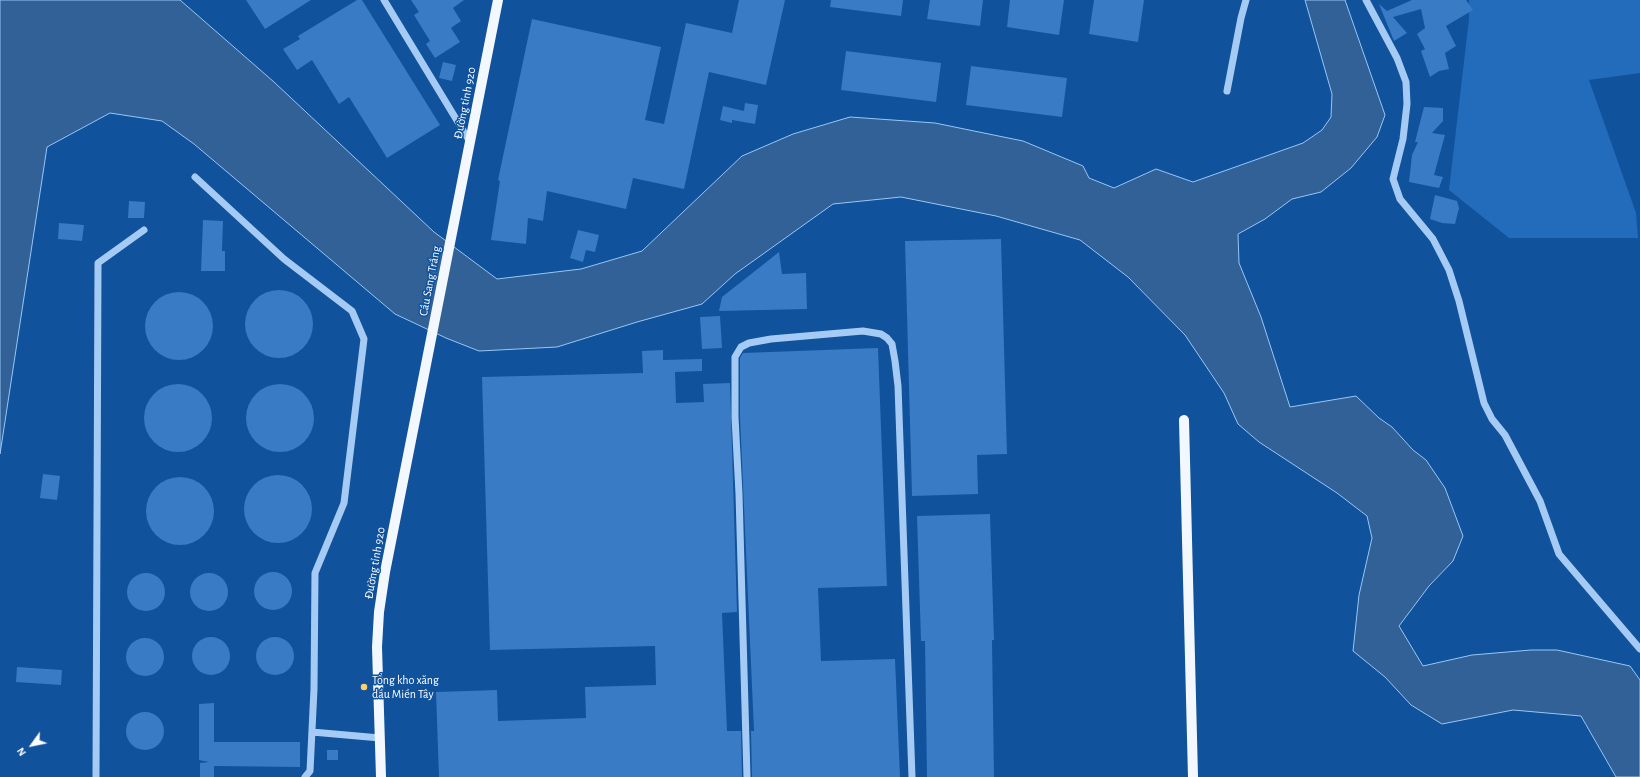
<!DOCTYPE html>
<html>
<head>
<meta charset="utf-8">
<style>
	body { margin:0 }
	#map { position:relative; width:1640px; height:777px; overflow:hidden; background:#10529c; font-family:"Alegreya Sans",sans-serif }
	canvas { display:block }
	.north { position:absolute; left:12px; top:725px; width:40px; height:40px; -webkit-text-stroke:3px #10529c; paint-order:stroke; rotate:237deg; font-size:11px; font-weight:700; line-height:16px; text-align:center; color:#fff }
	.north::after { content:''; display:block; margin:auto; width:14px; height:18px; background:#fff; clip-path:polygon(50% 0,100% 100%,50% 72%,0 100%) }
</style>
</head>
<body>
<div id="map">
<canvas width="1640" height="777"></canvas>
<div class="north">N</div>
</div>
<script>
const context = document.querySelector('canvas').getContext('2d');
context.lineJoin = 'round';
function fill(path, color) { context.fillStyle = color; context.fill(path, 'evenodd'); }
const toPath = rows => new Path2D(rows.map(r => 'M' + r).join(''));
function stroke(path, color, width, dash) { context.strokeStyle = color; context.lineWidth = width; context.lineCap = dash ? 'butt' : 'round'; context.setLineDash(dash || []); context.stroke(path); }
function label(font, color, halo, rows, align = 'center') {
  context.font = font + ' "Alegreya Sans",sans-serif'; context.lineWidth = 3; context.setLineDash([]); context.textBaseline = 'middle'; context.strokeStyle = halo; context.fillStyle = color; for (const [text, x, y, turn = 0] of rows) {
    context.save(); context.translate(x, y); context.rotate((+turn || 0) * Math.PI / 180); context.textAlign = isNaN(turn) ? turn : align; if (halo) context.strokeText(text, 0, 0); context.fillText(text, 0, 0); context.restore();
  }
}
fill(toPath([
	[1469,0,1640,0,1640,73,1589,80,1636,213,1638,238,1509,238,1449,190,1469,19]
]), '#236cbb');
const water = toPath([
	[0,0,180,0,274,82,434,232,497,279,581,269,642,251,742,156,793,134,850,117,935,123,1023,141,1083,166,1089,178,1114,188,1156,169,1193,182,1303,143,1322,130,1331,117,1332,94,1305,0,1345,0,1385,115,1377,137,1351,168,1321,192,1292,199,1265,219,1238,234,1239,263,1261,317,1290,407,1356,396,1379,418,1392,427,1413,450,1426,460,1445,488,1463,536,1453,561,1429,586,1399,626,1423,666,1472,655,1531,650,1557,650,1630,666,1640,680,1640,777,1616,777,1581,716,1513,710,1442,724,1411,705,1385,677,1353,651,1359,595,1372,538,1367,516,1337,493,1259,442,1238,424,1224,393,1185,335,1128,277,1080,240,996,216,901,197,833,204,735,274,702,304,637,322,557,347,479,351,446,338,395,314,194,144,162,121,110,113,47,147,0,454,0,0]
]);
fill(water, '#326197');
stroke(water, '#96c7f8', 1);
fill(toPath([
	[246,0,311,0,265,29],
	[357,0,362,0,440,125,387,158,349,97,339,104,312,60,297,70,283,49,300,39,298,36],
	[411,0,464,0,453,8,461,21,451,28,460,42,435,58,426,44,430,41,414,15,419,12],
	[739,0,785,0,766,85,709,72,684,189,633,178,626,209,547,191,543,221,528,218,526,244,491,240,500,181,498,180,532,19,661,47,645,120,664,124,686,23,732,33],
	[831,0,903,0,901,16,830,7],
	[930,0,983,0,980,26,927,19],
	[1010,0,1064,0,1059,35,1007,27],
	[1094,0,1144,0,1138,42,1089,34],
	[1412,0,1466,0,1473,10,1446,26,1456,46,1445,53,1449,69,1439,71,1430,77,1421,51,1425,49,1417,34,1425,28,1421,9,1393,17,1407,33,1394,41,1379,4,1387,11],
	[846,51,941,63,936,102,841,90],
	[443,62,456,65,452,81,439,78],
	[971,66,1067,78,1062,117,966,105],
	[745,103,758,105,755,124,732,120,732,123,720,120,723,106,744,111],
	[1424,107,1443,108,1443,121,1432,133,1445,135,1434,175,1443,177,1439,188,1409,182,1412,155,1418,142,1415,142],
	[1435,195,1457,201,1459,208,1455,224,1442,223,1430,219],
	[129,201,145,202,144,218,128,218],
	[203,220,223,221,222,251,225,251,225,271,201,271],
	[59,223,84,225,82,241,58,239],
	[578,230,599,235,595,252,586,250,583,262,570,258],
	[1001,239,1007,454,977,455,978,494,912,496,905,241],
	[779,252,782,274,806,273,807,309,719,311,722,297],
	'245 324a34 34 0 1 1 68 0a34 34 0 1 1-68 0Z',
	'145 326a34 34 0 1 1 68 0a34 34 0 1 1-68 0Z',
	[720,316,722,348,702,349,700,317],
	[878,348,887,586,818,588,821,661,895,659,900,777,752,777,751,731,754,731,740,417,740,358,743,353],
	[663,350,663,360,702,359,702,371,675,372,676,403,704,402,703,384,730,383,737,612,722,613,727,731,741,731,742,777,439,777,436,692,497,690,498,721,586,718,585,687,656,685,655,646,490,650,482,377,643,373,642,351],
	'246 418a34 34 0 1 1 68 0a34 34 0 1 1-68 0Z',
	'144 418a34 34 0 1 1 68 0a34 34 0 1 1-68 0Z',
	[43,474,60,476,57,500,40,498],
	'244 509a34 34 0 1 1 68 0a34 34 0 1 1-68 0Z',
	'146 511a34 34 0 1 1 68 0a34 34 0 1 1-68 0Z',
	[990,514,994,640,992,640,994,777,927,777,925,641,921,641,917,516],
	'254 591a19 19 0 1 1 38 0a19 19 0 1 1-38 0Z',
	'127 592a19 19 0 1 1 38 0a19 19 0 1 1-38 0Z',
	'190 592a19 19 0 1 1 38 0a19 19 0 1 1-38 0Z',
	'192 656a19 19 0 1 1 38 0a19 19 0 1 1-38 0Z',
	'256 656a19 19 0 1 1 38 0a19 19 0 1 1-38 0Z',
	'126 657a19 19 0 1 1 38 0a19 19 0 1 1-38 0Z',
	[17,667,62,670,61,685,16,682],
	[214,703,214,742,300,742,300,767,214,766,214,777,200,777,200,763,209,762,199,760,199,704],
	'126 731a19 19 0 1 1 38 0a19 19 0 1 1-38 0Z',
	[327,750,338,750,338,760,327,760]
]), '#397bc4');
stroke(toPath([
	[384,0,470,142],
	[1366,0,1397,58,1406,82,1407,104,1403,139,1393,179,1400,199,1433,239,1449,270,1459,301,1484,403,1492,419,1505,435,1540,501,1559,554,1640,649],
	[1227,91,1241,18,1246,0],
	[195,177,284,259,352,311,364,339,344,503,315,573,314,689,310,771,305,777],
	[312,732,380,738],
	[96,777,98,263,144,230],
	[747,777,739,494,735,417,735,357,741,347,749,343,771,339,863,331,881,334,887,338,892,344,895,361,898,386,912,777]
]), '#a5cbf5', 7);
stroke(toPath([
	[1184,420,1193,777],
	[381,777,377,647,379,612,385,572,498,0]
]), '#f3f8ff', 10);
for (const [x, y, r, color] of [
	[364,687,4,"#ffcf69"]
]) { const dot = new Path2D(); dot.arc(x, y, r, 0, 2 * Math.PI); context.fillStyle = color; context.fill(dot); stroke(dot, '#10529c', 1.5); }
label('12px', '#fff', '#10529c', [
	["Đường tỉnh 920",465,103,-79],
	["Cầu Sang Trắng",430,281,-79],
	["Đường tỉnh 920",375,563,-80]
]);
label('12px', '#fff', '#10529c', [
	["Tổng kho xăng",372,680],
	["dầu Miền Tây",372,694]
], 'left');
</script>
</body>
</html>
